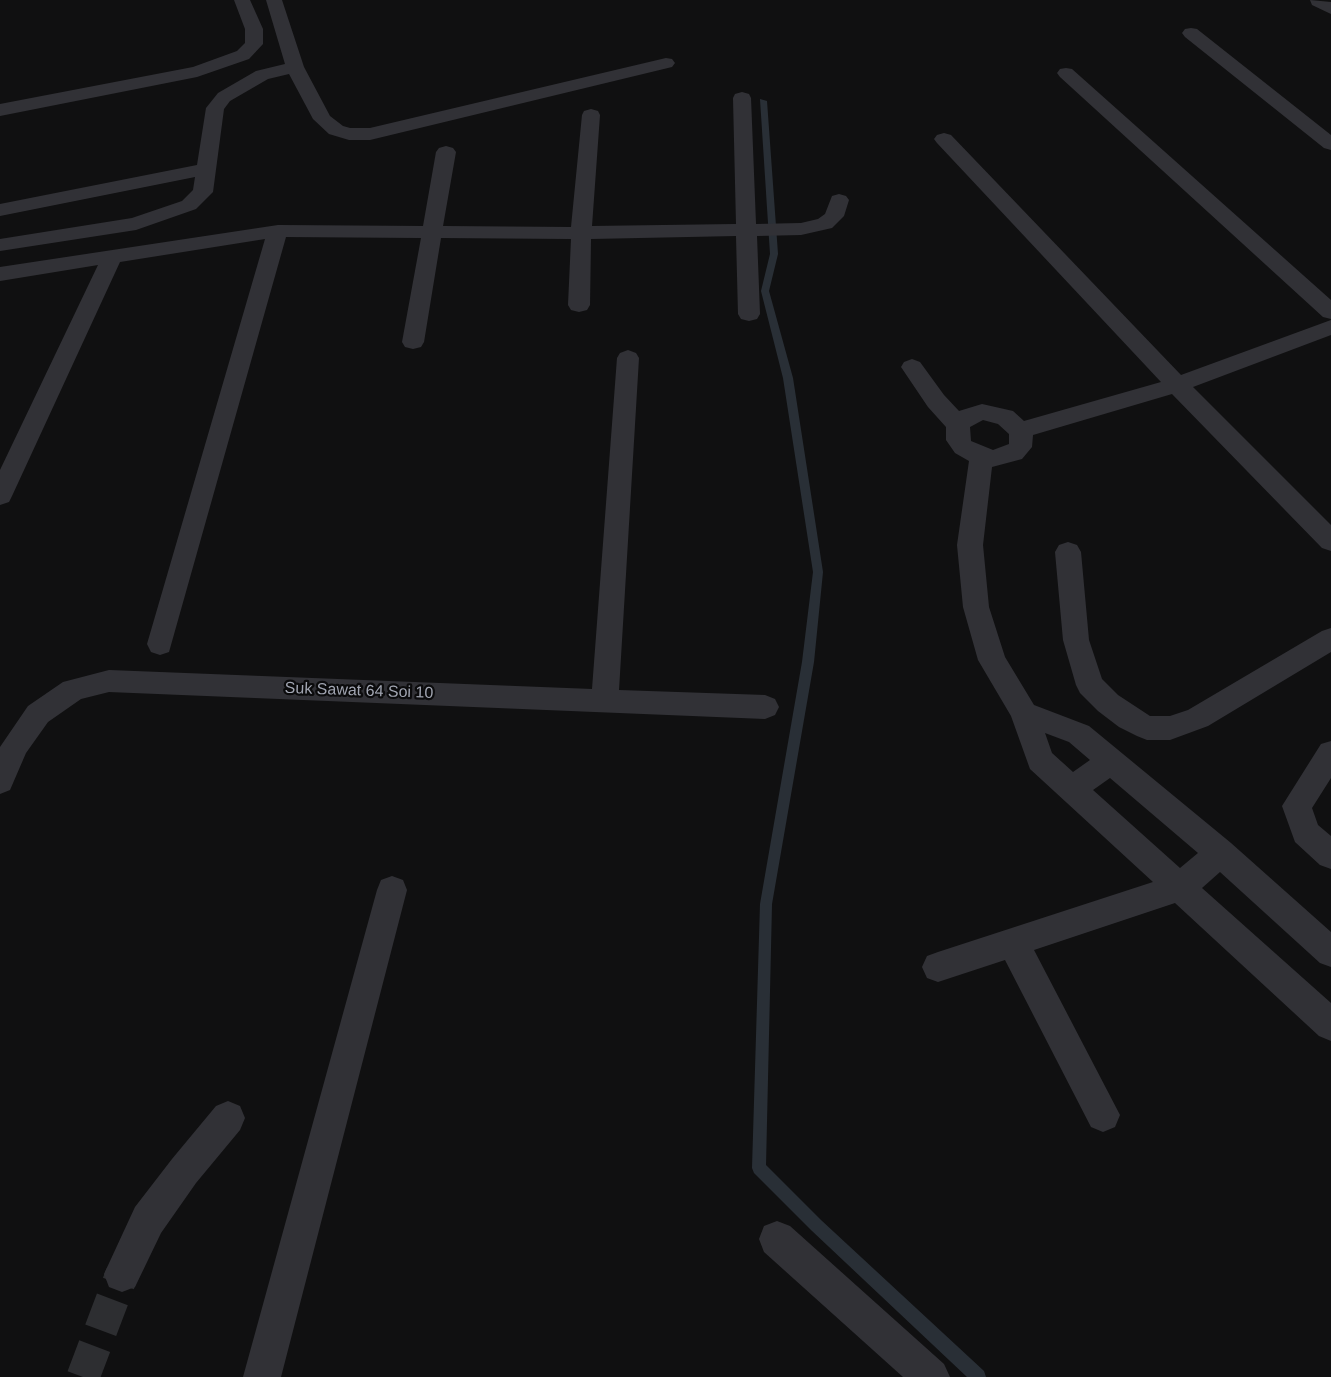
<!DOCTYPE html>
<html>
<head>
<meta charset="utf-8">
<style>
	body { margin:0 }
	canvas { display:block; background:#101011 }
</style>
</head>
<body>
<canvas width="1331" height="1377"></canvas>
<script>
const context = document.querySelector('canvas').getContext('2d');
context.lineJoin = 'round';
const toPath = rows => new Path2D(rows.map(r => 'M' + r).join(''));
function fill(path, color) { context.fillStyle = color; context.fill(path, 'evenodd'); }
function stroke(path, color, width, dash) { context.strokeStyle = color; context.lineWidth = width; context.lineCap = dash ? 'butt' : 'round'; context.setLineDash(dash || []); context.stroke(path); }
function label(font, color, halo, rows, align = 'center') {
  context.font = font + ' Arial,sans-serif'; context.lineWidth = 4.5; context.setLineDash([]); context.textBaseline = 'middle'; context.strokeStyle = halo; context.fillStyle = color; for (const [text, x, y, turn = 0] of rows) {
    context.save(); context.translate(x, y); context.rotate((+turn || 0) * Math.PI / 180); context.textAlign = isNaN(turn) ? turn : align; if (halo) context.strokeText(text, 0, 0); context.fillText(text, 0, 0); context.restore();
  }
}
fill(toPath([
	[760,99,767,101,778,254,769,291,793,378,823,572,814,662,772,904,766,1165,821,1220,984,1371,986,1377,967,1377,811,1230,754,1173,752,1168,760,904,802,662,813,572,783,378,761,291,770,254,760,99]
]), '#292f36');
stroke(toPath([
	[83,1377,122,1274]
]), '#2d2e31', 33, [33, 17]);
fill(toPath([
	[234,0,250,0,263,29,263,44,249,59,197,77,0,116,0,104,193,67,237,51,245,43,245,29,234,0],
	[266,0,282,0,304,67,330,116,343,126,350,128,370,128,666,58,672,59,675,63,672,67,370,140,349,140,329,134,313,119,289,74,268,79,230,101,224,109,213,192,196,209,136,230,0,251,0,239,132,218,182,201,193,190,195,177,0,216,0,204,197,165,206,108,218,93,256,71,285,64,266,0],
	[1310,0,1331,2,1331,14,1312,5,1310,0],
	[1191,28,1197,29,1331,135,1331,150,1324,148,1185,37,1182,33,1185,29,1191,28],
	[1066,68,1072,69,1331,300,1331,319,1323,317,1060,77,1057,73,1060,69,1066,68],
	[742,92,749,94,751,98,756,224,801,223,818,219,825,214,832,196,839,194,846,196,849,200,844,216,832,228,801,235,757,236,760,314,757,319,749,321,741,319,738,314,736,236,591,239,590,305,587,310,579,312,571,310,568,305,571,239,441,238,424,342,421,347,413,349,405,347,402,342,421,238,286,237,169,652,160,655,151,652,147,644,265,239,120,262,12,496,9,502,0,505,0,470,98,265,0,281,0,267,278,225,423,226,436,152,439,148,446,146,453,148,456,152,443,226,571,227,582,115,584,111,591,109,598,111,600,115,592,226,736,224,733,98,735,94,742,92],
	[944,133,951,135,1181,375,1331,320,1331,335,1193,387,1331,525,1331,551,1322,548,1172,394,1033,435,1032,447,1022,459,992,467,983,545,989,607,1005,657,1034,705,1089,726,1231,843,1331,932,1331,967,1320,963,1220,872,1202,888,1331,1003,1331,1041,1319,1036,1175,903,1034,950,1120,1115,1115,1127,1103,1132,1091,1127,1005,960,938,982,927,978,922,967,927,956,938,952,1153,882,1030,769,1011,716,978,660,963,607,957,545,969,461,955,453,946,440,946,427,928,407,901,367,904,362,912,359,920,362,944,395,959,411,982,404,1013,411,1024,421,1161,382,937,143,934,139,937,135,944,133],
	[983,420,998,424,1009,434,1009,444,993,450,971,441,970,427,983,420],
	[1045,733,1069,742,1090,760,1073,772,1052,753,1045,733],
	[1110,778,1198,853,1180,868,1093,790,1110,778],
	[628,350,636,353,639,358,619,690,765,695,775,699,779,707,775,715,765,719,109,692,81,699,48,722,26,753,10,790,0,794,0,747,28,706,63,682,109,670,592,689,617,358,620,353,628,350],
	[1068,542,1077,545,1081,552,1089,640,1102,679,1118,695,1150,716,1170,716,1188,710,1322,631,1331,628,1331,652,1208,726,1170,740,1147,740,1137,736,1119,727,1098,711,1080,693,1076,685,1063,640,1055,552,1059,545,1068,542],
	[1331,741,1331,778,1312,808,1318,825,1331,836,1331,869,1320,865,1295,842,1282,806,1321,744,1331,741],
	[392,876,403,880,407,890,281,1377,243,1377,377,890,381,880,392,876],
	[228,1101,240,1106,245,1118,240,1130,196,1183,161,1233,135,1287,122,1292,109,1287,104,1274,135,1207,172,1159,216,1106,228,1101],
	[777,1221,790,1226,944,1364,950,1377,903,1377,764,1252,759,1239,764,1226,777,1221]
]), '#313136');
label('16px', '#a1a5b1', '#0b0b0c', [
	["Suk Sawat 64 Soi 10",359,691,2]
]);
</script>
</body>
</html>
